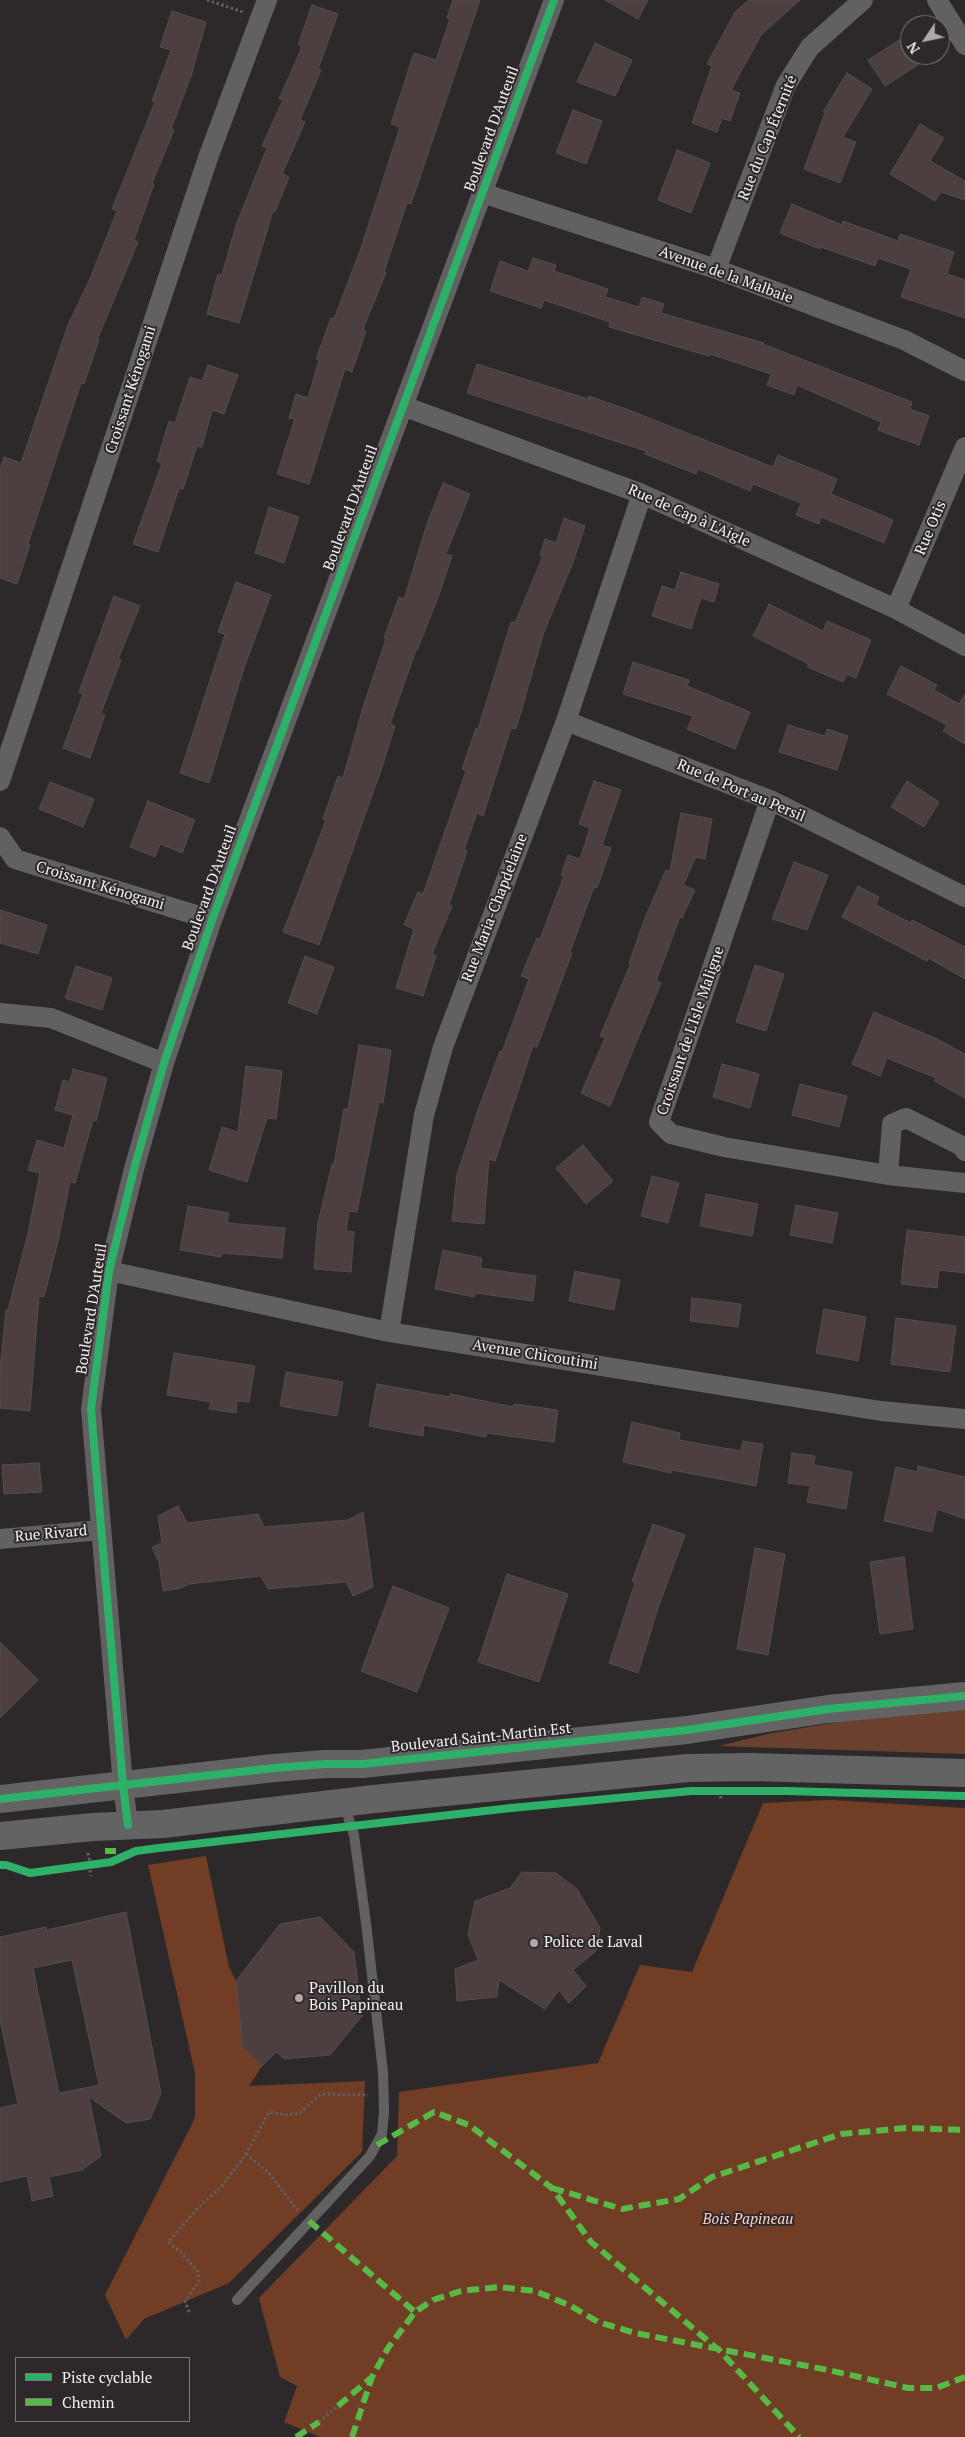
<!DOCTYPE html>
<html>
<head>
<meta charset="utf-8">
<style>
	body { margin:0 }
	#map { position:relative; width:965px; height:2437px; overflow:hidden; background:#2d292b; font-family:"PT Serif",serif }
	canvas { display:block }
	.legend { position:absolute; left:15px; top:2357px; width:175px; height:65px; box-sizing:border-box; background:#2e282a; border:1px solid #7d787a; margin:0; padding:6px 9px; list-style:none; font-size:15px; color:#f4f0f1 }
	.legend li { display:flex; align-items:center; gap:10px; height:25px }
	.legend b { width:25px; border:1px solid #7d787a }
	.north { position:absolute; left:900px; top:15px; width:50px; height:50px; box-sizing:border-box; background:#2e282a; border:1px solid #7d787a; border-radius:50%; rotate:236deg; font-size:14px; font-weight:700; line-height:20px; text-align:center; color:#f4f0f1 }
	.north::after { content:''; display:block; margin:auto; width:18px; height:22px; background:#aeaaac; clip-path:polygon(50% 0,100% 100%,50% 72%,0 100%) }
</style>
</head>
<body>
<div id="map">
<canvas width="965" height="2437"></canvas>
<ul class="legend">
<li><b style="height:6px;background:#2db169"></b>Piste cyclable</li>
<li><b style="height:6px;background:#58b947"></b>Chemin</li>
</ul>
<div class="north">N</div>
</div>
<script>
const context = document.querySelector('canvas').getContext('2d');
context.lineJoin = 'round';
function fill(path, color) { context.fillStyle = color; context.fill(path, 'evenodd'); }
const toPath = rows => new Path2D(rows.map(r => 'M' + r).join(''));
function stroke(path, color, width, dash) { context.strokeStyle = color; context.lineWidth = width; context.lineCap = dash ? 'butt' : 'round'; context.setLineDash(dash || []); context.stroke(path); }
function label(font, color, halo, rows, align = 'center') {
  context.font = font + ' "PT Serif",serif'; context.lineWidth = 4; context.setLineDash([]); context.textBaseline = 'middle'; context.strokeStyle = halo; context.fillStyle = color; for (const [text, x, y, turn = 0] of rows) {
    context.save(); context.translate(x, y); context.rotate((+turn || 0) * Math.PI / 180); context.textAlign = isNaN(turn) ? turn : align; if (halo) context.strokeText(text, 0, 0); context.fillText(text, 0, 0); context.restore();
  }
}
fill(toPath([
	[965,1708,965,1754,719,1746,772,1733,845,1721]
]), '#6a412f');
fill(toPath([
	[830,1800,965,1808,965,2437,320,2437,284,2422,297,2386,280,2377,259,2298,397,2156,399,2092,598,2063,640,1965,692,1972,763,1803],
	[206,1856,229,1967,236,1981,243,2047,262,2066,249,2086,365,2081,362,2152,229,2283,144,2319,126,2340,105,2295,195,2118,195,2073,148,1865]
]), '#713d25');
const building = toPath([
	[453,0,480,0,411,204,407,203,384,272,386,273,363,329,366,331,352,372,345,369,309,484,277,474,295,419,289,418,296,394,308,398,319,360,316,359,331,318,334,319,361,248,400,127,391,124,414,53,436,60,450,19,447,18,453,0],
	[605,0,648,0,638,19,605,0],
	[749,0,800,0,761,35,731,90,740,93,730,121,722,118,717,132,692,123,712,66,707,64,735,12,749,0],
	[312,5,338,14,318,69,321,70,300,120,305,122,282,174,289,177,275,212,273,211,239,323,207,314,218,274,222,275,236,225,267,148,262,146,283,100,279,99,302,47,298,45,312,5],
	[172,11,206,22,191,76,171,129,174,130,152,183,154,184,134,240,138,242,97,340,99,340,84,384,81,383,28,544,30,545,17,584,0,578,0,469,4,457,21,463,68,325,89,281,117,211,112,209,155,102,152,101,171,50,160,47,172,11],
	[901,39,918,65,885,86,868,60,901,39],
	[595,43,632,60,615,96,577,82,595,43],
	[847,73,872,89,843,137,856,142,840,183,804,169,825,113,823,112,847,73],
	[573,110,602,121,586,164,556,153,573,110],
	[920,124,944,138,930,161,965,181,965,200,941,192,935,201,890,174,920,124],
	[677,150,710,163,691,213,658,200,677,150],
	[792,204,842,225,843,221,898,241,900,234,954,252,947,274,965,280,965,318,901,297,911,269,878,258,875,266,821,247,820,249,780,233,792,204],
	[533,258,556,265,554,271,608,289,605,297,639,307,642,297,664,304,661,313,764,343,763,344,912,402,910,409,929,416,919,445,878,430,881,422,797,385,794,395,767,385,771,374,710,354,709,356,609,327,610,322,544,300,541,308,490,291,500,261,528,271,533,258],
	[477,364,588,399,589,396,634,412,773,467,778,455,837,479,831,494,893,520,884,543,821,517,819,524,796,515,801,503,753,484,750,491,698,469,696,474,645,454,646,451,467,393,477,364],
	[208,365,238,375,224,414,212,410,202,447,197,446,183,489,179,488,158,552,133,544,162,463,157,461,169,421,175,423,190,377,202,381,208,365],
	[443,483,470,494,446,554,452,556,438,598,417,650,416,650,390,724,395,726,381,770,319,945,283,932,326,820,323,819,338,776,343,778,364,704,386,639,384,638,399,597,404,599,428,521,443,483],
	[269,507,299,517,284,563,255,553,269,507],
	[564,518,585,526,572,565,544,632,516,729,511,728,483,816,477,813,464,850,467,851,449,905,452,906,432,954,436,956,423,996,396,988,414,929,404,925,418,892,423,894,466,771,462,769,476,728,478,729,511,622,515,623,543,556,540,555,545,539,556,543,564,518],
	[681,572,719,584,714,602,701,598,691,629,652,616,662,586,675,590,681,572],
	[236,582,271,595,244,668,209,783,180,773,225,634,218,632,236,582],
	[114,596,140,606,118,659,121,660,101,713,105,715,90,758,63,748,83,694,79,692,114,596],
	[769,604,823,631,827,621,871,640,856,678,847,674,843,682,807,667,809,664,753,636,769,604],
	[633,662,689,680,687,686,750,712,735,749,687,729,693,716,623,694,633,662],
	[901,666,937,685,934,690,959,704,965,694,965,744,943,731,947,725,887,694,901,666],
	[788,725,825,736,827,729,848,736,837,770,779,752,788,725],
	[594,781,621,790,602,845,611,848,597,888,594,887,570,952,572,953,537,1047,533,1046,495,1161,489,1159,484,1224,452,1221,457,1175,478,1110,500,1051,502,1052,529,979,521,976,537,938,540,939,564,876,561,875,568,855,580,859,590,828,579,824,594,781],
	[907,781,939,802,924,827,891,807,907,781],
	[50,782,94,799,83,827,39,809,50,782],
	[148,801,195,820,182,853,160,844,155,857,130,847,148,801],
	[681,813,712,819,705,859,696,857,683,885,695,890,682,918,680,917,656,981,661,983,610,1106,581,1093,605,1038,600,1036,631,963,629,963,645,918,666,870,670,871,681,813],
	[794,862,828,875,807,930,772,919,794,862],
	[858,886,879,897,876,905,911,923,912,920,965,947,965,979,928,958,927,961,842,917,858,886],
	[0,910,47,925,38,954,0,943,0,910],
	[305,956,334,967,317,1014,288,1003,305,956],
	[755,965,784,974,766,1031,736,1022,755,965],
	[76,966,112,978,102,1010,65,998,76,966],
	[874,1012,937,1039,965,1054,965,1098,934,1081,936,1078,887,1058,880,1076,852,1064,874,1012],
	[359,1045,391,1050,383,1103,379,1102,357,1212,349,1211,346,1231,354,1232,351,1272,314,1269,318,1223,332,1164,334,1164,344,1109,348,1109,359,1045],
	[722,1064,759,1074,750,1108,713,1097,722,1064],
	[246,1066,282,1071,276,1119,267,1118,247,1182,209,1170,222,1127,238,1132,246,1066],
	[73,1069,107,1078,96,1121,93,1120,75,1183,70,1182,59,1237,44,1297,39,1296,30,1411,0,1408,0,1369,6,1310,8,1310,28,1233,40,1173,28,1170,37,1140,64,1148,73,1115,55,1110,63,1080,70,1082,73,1069],
	[800,1084,847,1096,839,1127,792,1115,800,1084],
	[583,1145,613,1181,586,1204,556,1168,583,1145],
	[652,1176,679,1183,668,1223,641,1216,652,1176],
	[706,1194,758,1204,752,1236,700,1226,706,1194],
	[796,1205,838,1213,832,1243,790,1235,796,1205],
	[188,1206,229,1213,227,1223,285,1228,282,1258,222,1253,221,1257,180,1250,188,1206],
	[907,1230,965,1237,965,1273,939,1270,937,1288,901,1284,907,1230],
	[443,1250,482,1258,480,1268,536,1276,533,1301,475,1293,474,1297,435,1289,443,1250],
	[575,1271,620,1280,614,1310,569,1301,575,1271],
	[692,1298,741,1304,738,1327,690,1321,692,1298],
	[824,1309,866,1317,858,1361,816,1353,824,1309],
	[896,1318,956,1326,950,1372,891,1364,896,1318],
	[174,1353,255,1366,249,1402,237,1401,236,1413,209,1409,211,1402,167,1395,174,1353],
	[286,1372,343,1382,337,1416,280,1406,286,1372],
	[377,1384,449,1397,450,1394,513,1407,514,1404,558,1410,554,1442,486,1433,486,1437,424,1425,423,1436,369,1426,377,1384],
	[632,1422,680,1433,679,1440,741,1451,743,1441,763,1444,756,1486,672,1470,671,1473,623,1462,632,1422],
	[792,1453,815,1456,814,1465,852,1472,846,1509,807,1502,810,1486,788,1483,792,1453],
	[39,1463,42,1492,4,1494,2,1465,39,1463],
	[918,1466,965,1477,965,1519,937,1509,932,1532,884,1521,896,1467,917,1472,918,1466],
	[178,1506,187,1523,258,1514,264,1527,348,1520,363,1512,373,1587,353,1596,346,1582,268,1589,261,1576,189,1584,181,1588,163,1591,159,1562,152,1547,162,1543,158,1516,178,1506],
	[653,1524,685,1535,658,1608,638,1673,609,1663,635,1583,632,1581,653,1524],
	[755,1548,785,1554,768,1655,737,1649,755,1548],
	[904,1557,913,1629,880,1634,870,1562,904,1557],
	[507,1574,568,1594,539,1682,478,1662,507,1574],
	[393,1586,449,1608,417,1692,361,1671,393,1586],
	[0,1642,38,1680,0,1718,0,1642],
	[522,1872,556,1873,577,1889,600,1928,596,1951,573,1970,586,1986,569,2003,559,1990,545,2009,499,1980,497,1997,457,2001,455,1969,478,1960,468,1934,475,1901,510,1888,522,1872],
	[126,1912,161,2094,150,2119,126,2123,89,2097,101,2156,82,2170,49,2177,53,2196,32,2201,27,2176,0,2182,0,2108,18,2104,0,2020,0,1937,46,1927,47,1930,126,1912],
	[72,1960,99,2085,59,2093,33,1968,72,1960],
	[320,1917,354,1952,362,2016,330,2055,284,2059,276,2052,262,2066,243,2047,236,1981,280,1924,320,1917]
]);
fill(building, '#4d3f40');
stroke(building, '#514e4f', 1);
stroke(toPath([
	[207,0,243,12],
	[720,1791,721,1800],
	[88,1853,90,1862],
	[90,1870,91,1876],
	[246,2154,268,2172,299,2212],
	[189,2312,185,2301,199,2281,198,2272,181,2252,168,2242,199,2207,222,2186,246,2154,269,2112,285,2115,300,2113,321,2094,368,2095],
	[319,2422,338,2406]
]), '#615f60', 3, [2.5, 2.5]);
stroke(toPath([
	[237,2300,370,2156,382,2134,384,2112,383,2072,366,1923,354,1835,344,1804]
]), '#626161', 10);
stroke(toPath([
	[937,0,965,45],
	[482,193,716,269,904,340,965,371],
	[716,269,786,85,810,47,863,0],
	[403,406,642,494,896,609,965,646],
	[896,609,965,447],
	[566,721,770,800,965,897],
	[0,781,209,155,267,0],
	[770,800,659,1122,671,1134,724,1147,888,1175,965,1183],
	[0,837,15,859,212,920],
	[0,1013,51,1018,164,1063],
	[888,1175,892,1124,906,1118,962,1146,965,1151],
	[109,1271,389,1332,881,1411,965,1419],
	[389,1332,424,1115,443,1047,566,721,642,494],
	[0,1539,101,1530],
	[128,1825,123,1785,91,1409,109,1271,134,1169,164,1063,212,920,554,0]
]), '#626161', 20);
stroke(toPath([
	[0,1799,274,1768,325,1764,362,1764,687,1730,828,1709,965,1696],
	[0,1836,93,1827,163,1824,374,1799,688,1768,751,1767,965,1773]
]), '#646364', 28);
stroke(toPath([
	[105,1851,116,1851],
	[377,2145,434,2112,469,2125,552,2188,591,2242,720,2351,799,2437],
	[552,2188,622,2209,679,2199,712,2177,841,2134,906,2128,965,2130],
	[309,2221,415,2312],
	[338,2406,372,2377,388,2348,415,2312,433,2300,461,2291,499,2287,535,2291,571,2306,598,2322,635,2333,828,2370,908,2388,936,2388,965,2377],
	[296,2437,319,2422],
	[352,2437,372,2377]
]), '#58b947', 6, [12, 6]);
stroke(toPath([
	[0,1799,274,1768,325,1764,362,1764,687,1730,828,1709,965,1696],
	[128,1825,123,1785,91,1409,109,1271,134,1169,164,1063,212,920,554,0],
	[0,1865,6,1865,30,1873,111,1862,136,1851,159,1848,511,1808,691,1791,787,1791,965,1796]
]), '#2db169', 8);
for (const [x, y, r, color] of [
	[534,1943,5,"#aeaaac"],
	[299,1998,5,"#aeaaac"]
]) { const dot = new Path2D(); dot.arc(x, y, r, 0, 2 * Math.PI); context.fillStyle = color; context.fill(dot); stroke(dot, '#2e282a', 2); }
label('15px', '#f4f0f1', '#2e282a', [
	["Boulevard D'Auteuil",492,129,-70],
	["Rue du Cap Éternité",768,138,-68],
	["Avenue de la Malbaie",726,275,20],
	["Croissant Kénogami",131,390,-72],
	["Boulevard D'Auteuil",351,508,-70],
	["Rue de Cap à L'Aigle",689,516,24],
	["Rue Otis",931,528,-67],
	["Rue de Port au Persil",741,791,23],
	["Croissant Kénogami",100,886,17],
	["Boulevard D'Auteuil",210,888,-70],
	["Rue Maria-Chapdelaine",495,908,-69],
	["Croissant de L'Isle Maligne",691,1031,-71],
	["Boulevard D'Auteuil",92,1309,-81],
	["Avenue Chicoutimi",535,1355,9],
	["Rue Rivard",51,1534,-5],
	["Boulevard Saint-Martin Est",481,1738,-6]
]);
label('15px', '#f4f0f1', '#2e282a', [
	["Police de Laval",544,1943],
	["Pavillon du",309,1989],
	["Bois Papineau",309,2006]
], 'left');
label('italic 15px', '#f9d2c1', '#2e282a', [
	["Bois Papineau",748,2220]
]);
</script>
</body>
</html>
